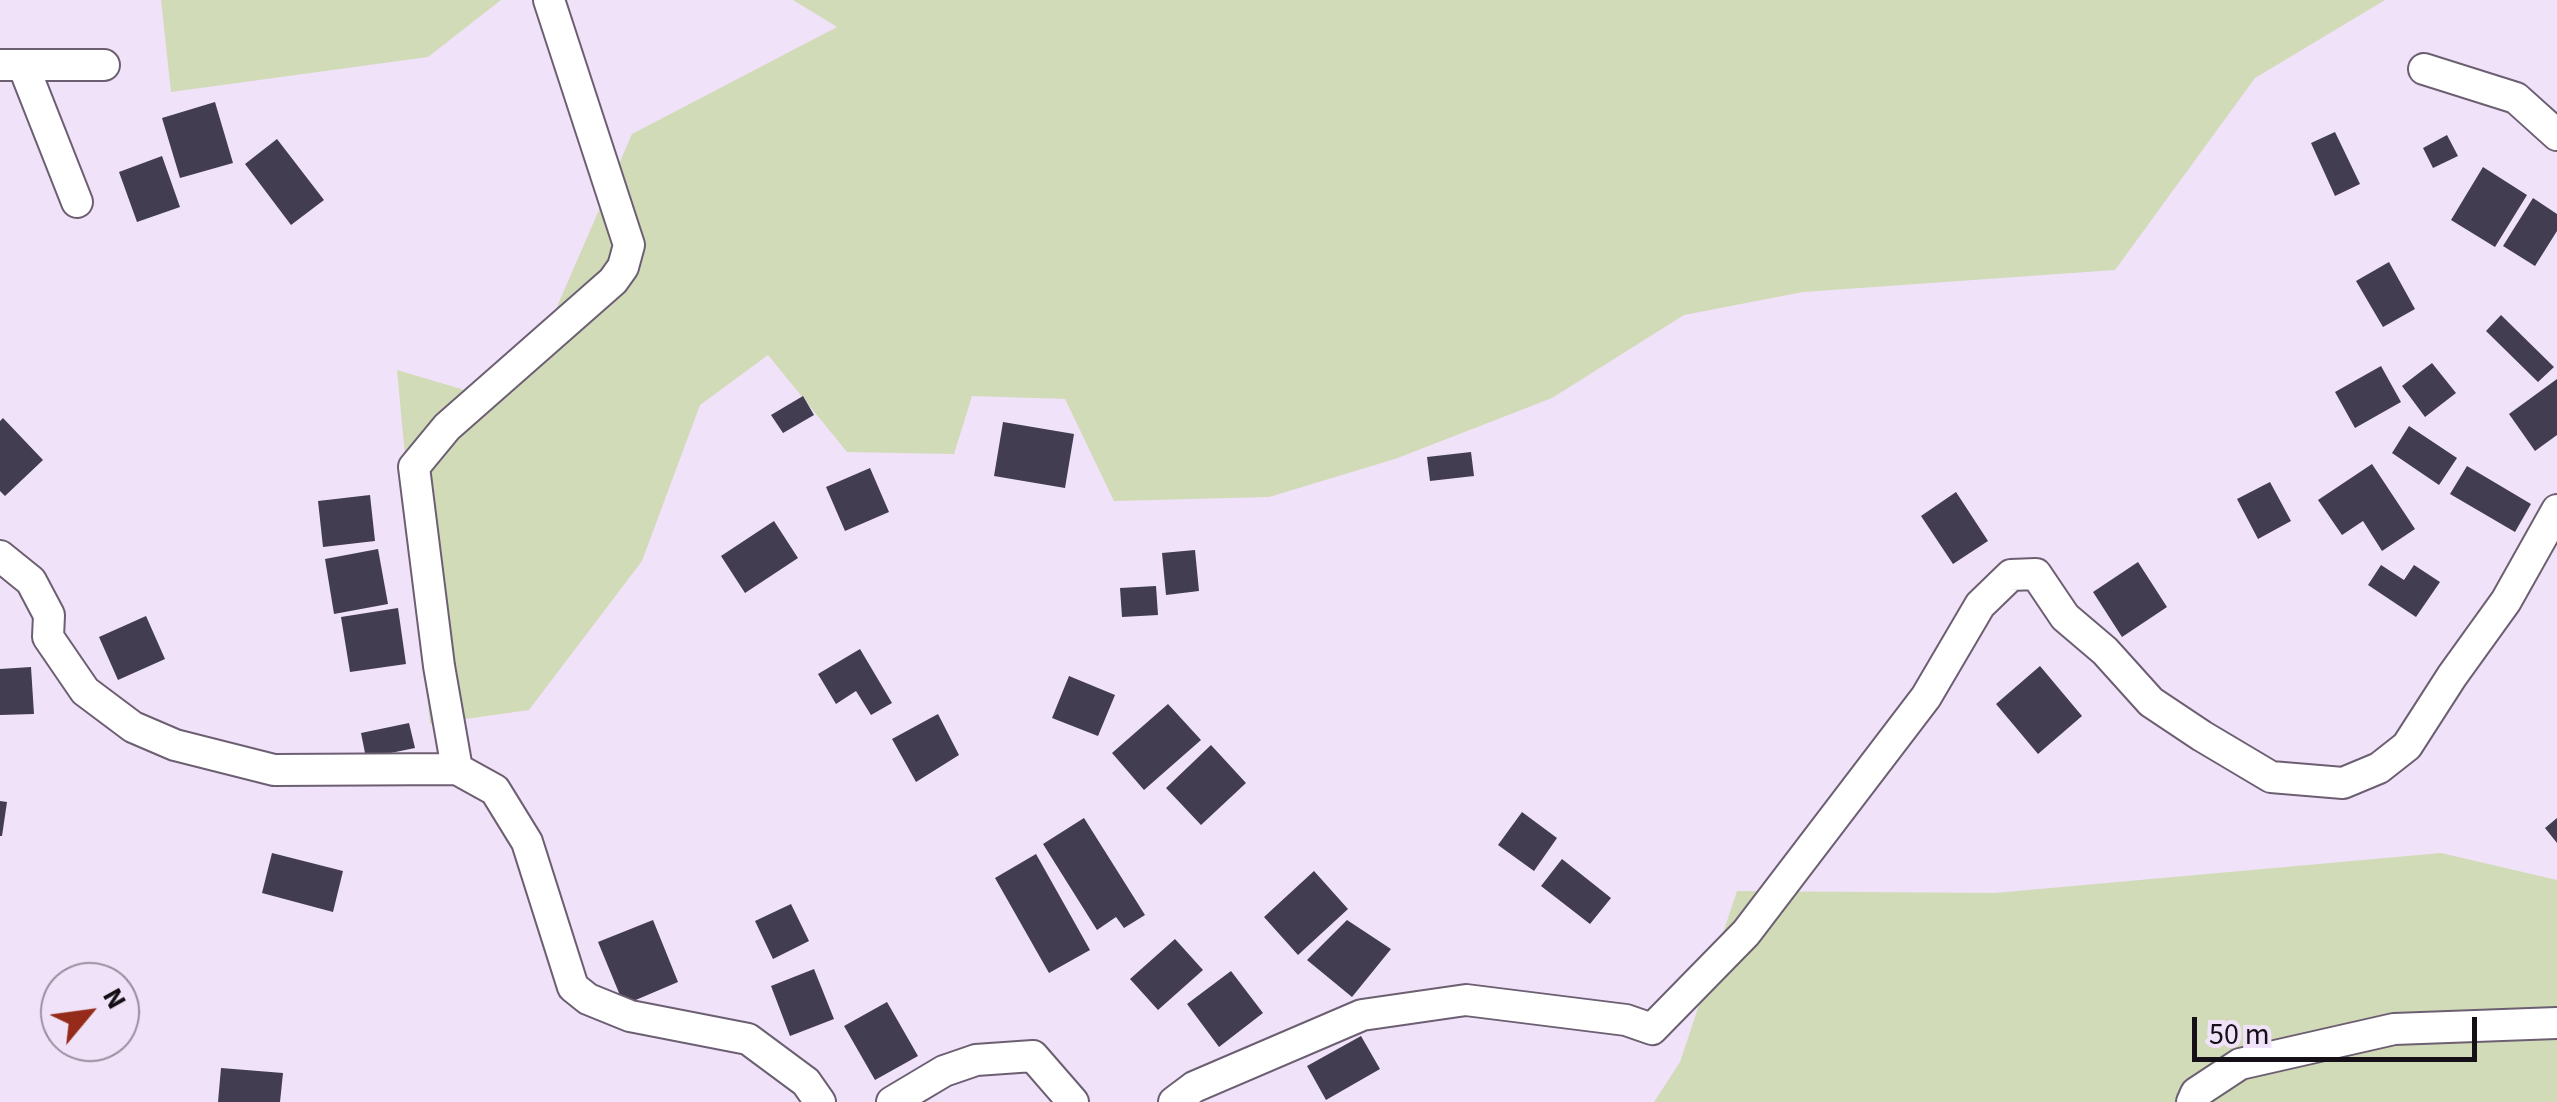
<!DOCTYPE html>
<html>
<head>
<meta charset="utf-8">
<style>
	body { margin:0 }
	#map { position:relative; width:2557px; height:1102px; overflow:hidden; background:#f0e2f8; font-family:"Source Sans 3",sans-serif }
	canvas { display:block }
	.north { position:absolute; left:40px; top:962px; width:100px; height:100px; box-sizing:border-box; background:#f0e2f8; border:2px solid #988e9e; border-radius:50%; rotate:61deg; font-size:28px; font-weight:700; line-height:40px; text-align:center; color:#151018 }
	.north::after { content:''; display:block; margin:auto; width:35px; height:45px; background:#952c1b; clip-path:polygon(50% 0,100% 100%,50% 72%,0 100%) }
	.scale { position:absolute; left:2192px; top:1017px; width:285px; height:45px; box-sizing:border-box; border:5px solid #151018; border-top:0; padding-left:12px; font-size:30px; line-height:35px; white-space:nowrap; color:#151018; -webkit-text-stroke:8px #f0e2f8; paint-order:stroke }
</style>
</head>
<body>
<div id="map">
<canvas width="2557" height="1102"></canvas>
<div class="north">N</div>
<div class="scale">50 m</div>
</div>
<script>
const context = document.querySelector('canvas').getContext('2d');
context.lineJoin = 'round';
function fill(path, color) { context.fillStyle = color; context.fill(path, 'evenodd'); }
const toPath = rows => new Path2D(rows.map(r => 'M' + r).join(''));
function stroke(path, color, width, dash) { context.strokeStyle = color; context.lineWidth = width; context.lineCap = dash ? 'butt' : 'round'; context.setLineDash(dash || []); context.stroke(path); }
fill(toPath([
	[161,0,501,0,428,57,171,92],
	[793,0,2385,0,2255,78,2115,270,1803,292,1684,315,1552,398,1395,459,1269,497,1114,501,1065,399,972,396,954,454,847,452,768,355,700,405,642,561,529,710,430,724,397,370,478,394,549,325,632,134,837,27],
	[2441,853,2557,880,2557,1102,1654,1102,1680,1062,1737,891,1995,893]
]), '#d2dbb8');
fill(toPath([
	[215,102,233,163,180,178,162,118],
	[2335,132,2360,184,2335,196,2311,143],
	[2447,135,2458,156,2433,168,2423,148],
	[277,139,324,200,291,225,245,164],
	[162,156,180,207,137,222,119,172],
	[2483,167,2527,195,2495,247,2451,220],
	[2533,198,2557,214,2557,231,2535,266,2503,246],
	[2389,262,2415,309,2383,327,2356,281],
	[2501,315,2554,367,2538,382,2486,331],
	[2432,363,2456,393,2425,417,2402,386],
	[2381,366,2401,402,2355,428,2335,392],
	[2557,379,2557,435,2535,451,2509,414],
	[803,396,814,415,783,433,771,415],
	[3,418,43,460,5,496,0,491,0,421],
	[1003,422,1074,434,1065,488,994,476],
	[2409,426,2457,458,2439,485,2392,453],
	[1471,452,1474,476,1430,481,1427,457],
	[2372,464,2415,529,2382,551,2363,521,2342,535,2318,500],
	[2467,466,2531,504,2515,532,2450,494],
	[870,468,889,512,845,531,826,487],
	[2270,482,2291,521,2258,539,2237,499],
	[1956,492,1988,541,1953,564,1921,516],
	[370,495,375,541,323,547,318,501],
	[774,521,798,558,745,593,721,556],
	[378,549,388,604,334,614,325,559],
	[1195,550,1199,591,1166,595,1162,553],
	[2138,562,2167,607,2122,637,2093,592],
	[2381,565,2404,580,2414,565,2440,582,2416,617,2368,585],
	[1156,586,1158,615,1122,617,1120,588],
	[398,608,406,664,350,672,341,617],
	[146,616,165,659,118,680,99,637],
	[860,649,892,703,871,715,856,691,836,704,818,674],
	[2040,666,2082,716,2038,754,1996,704],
	[31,667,34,714,0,715,0,669],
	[1069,676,1115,695,1098,736,1052,718],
	[1168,704,1201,740,1144,790,1112,753],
	[938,714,959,755,916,782,892,739],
	[409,723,415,748,366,758,361,733],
	[1211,745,1246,783,1201,825,1166,788],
	[0,801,7,802,2,836,0,836],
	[1522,812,1557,838,1534,871,1498,845],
	[1084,818,1145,915,1124,928,1116,917,1097,930,1043,844],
	[2557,818,2557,843,2545,828],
	[272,853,343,871,333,912,262,893],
	[1036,854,1090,950,1049,973,995,878],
	[1562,859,1611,898,1590,924,1541,886],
	[1314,871,1348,909,1298,955,1264,917],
	[791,904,809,941,773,959,755,921],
	[653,920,678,982,624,1005,598,942],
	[1347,920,1391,949,1352,997,1307,960],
	[1175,939,1203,970,1158,1010,1130,979],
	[814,969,834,1019,790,1036,771,986],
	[1231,971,1263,1013,1219,1047,1187,1004],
	[887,1002,918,1056,875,1080,844,1026],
	[1361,1036,1380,1069,1326,1100,1307,1066],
	[221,1068,283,1073,280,1102,218,1102]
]), '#423d50');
const minor = toPath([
	[0,65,104,65],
	[23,65,77,202],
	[2424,69,2516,98,2557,135],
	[0,556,31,581,49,615,48,637,85,691,133,727,175,745,274,770,457,769,495,790,527,842,573,987,588,999,630,1016,748,1039,806,1082,820,1102],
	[457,769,439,666,414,467,447,427,613,281,623,267,629,245,549,0],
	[892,1102,944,1071,976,1060,1033,1056,1073,1102],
	[1174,1102,1194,1087,1362,1015,1466,1000,1626,1020,1652,1029,1746,933,1926,697,1980,605,2011,575,2036,574,2065,617,2105,651,2151,702,2202,736,2271,777,2343,783,2379,768,2407,746,2452,676,2506,601,2557,510],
	[2192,1102,2196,1093,2240,1064,2394,1029,2557,1023]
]);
stroke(minor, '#6c5f72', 34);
stroke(minor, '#fff', 30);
</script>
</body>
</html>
